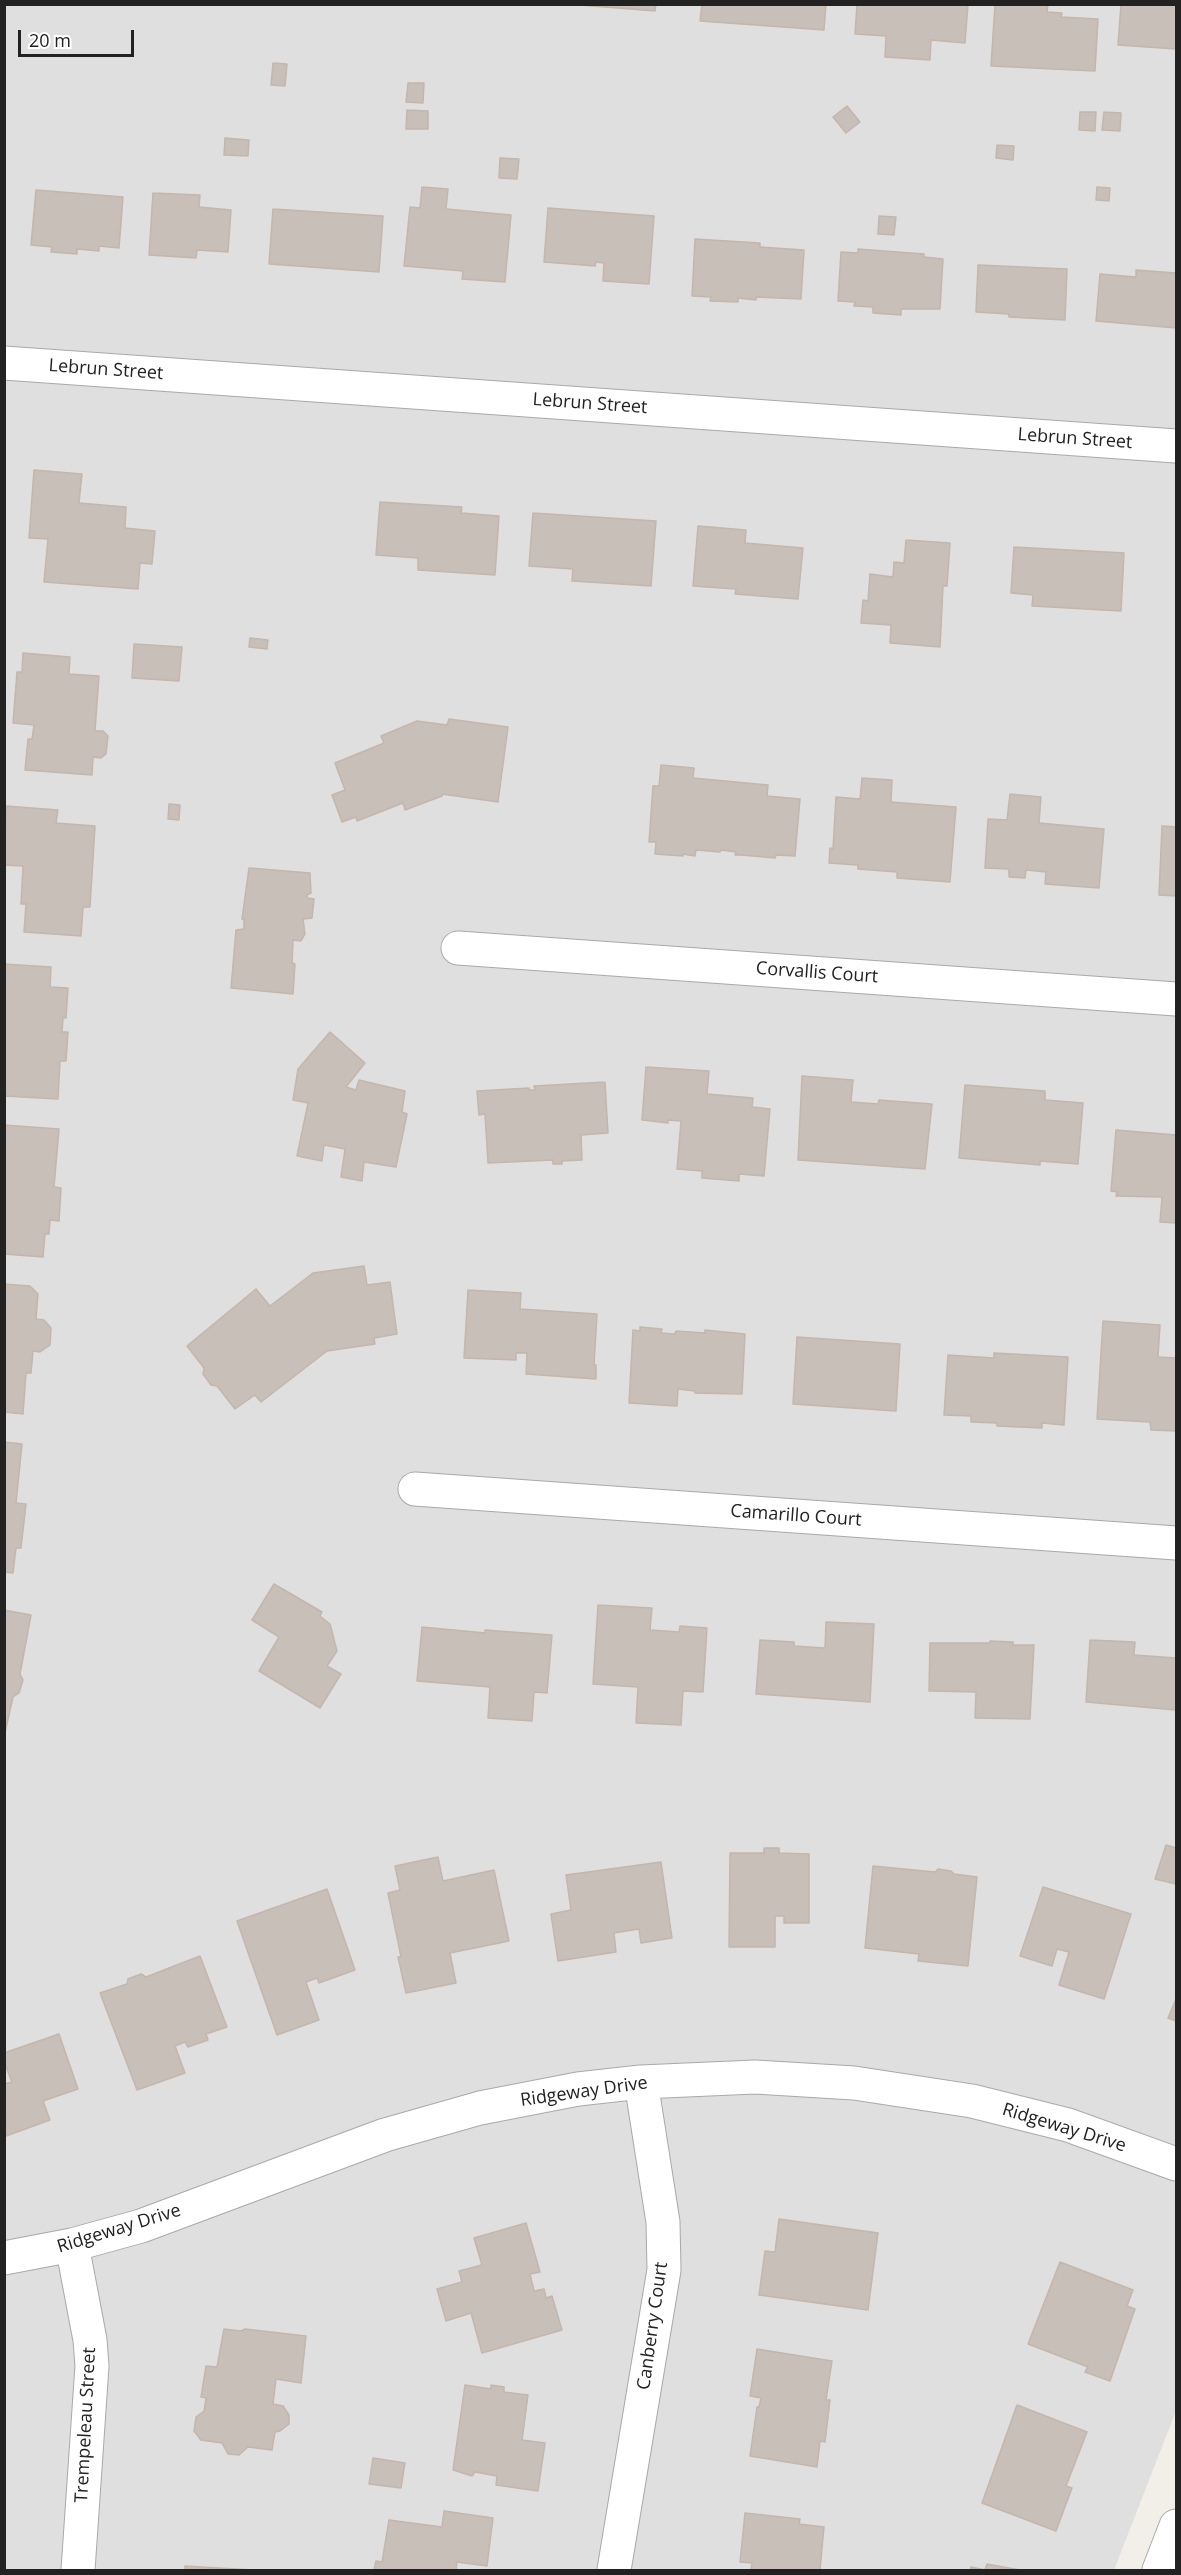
<!DOCTYPE html>
<html>
<head>
<meta charset="utf-8">
<style>
	body { margin:0 }
	#map { position:relative; width:1181px; height:2575px; overflow:hidden; background:#f2efe9; font-family:"Open Sans",sans-serif }
	canvas { display:block }
	.frame { position:absolute; inset:0; border:6px solid #222; pointer-events:none }
	.scale { position:absolute; left:18px; top:30px; width:116px; height:27px; box-sizing:border-box; border:3px solid #222; border-top:0; padding-left:8px; font-size:18px; line-height:21px; white-space:nowrap; color:#222; -webkit-text-stroke:4px #fff; paint-order:stroke }
</style>
</head>
<body>
<div id="map">
<canvas width="1181" height="2575"></canvas>
<div class="frame"></div>
<div class="scale">20 m</div>
</div>
<script>
const context = document.querySelector('canvas').getContext('2d');
context.lineJoin = 'round';
function fill(path, color) { context.fillStyle = color; context.fill(path, 'evenodd'); }
const toPath = rows => new Path2D(rows.map(r => 'M' + r).join(''));
function stroke(path, color, width, dash) { context.strokeStyle = color; context.lineWidth = width; context.lineCap = dash ? 'butt' : 'round'; context.setLineDash(dash || []); context.stroke(path); }
function label(font, color, halo, rows, align = 'center') {
  context.font = font + ' "Open Sans",sans-serif'; context.lineWidth = 4.5; context.setLineDash([]); context.textBaseline = 'middle'; context.strokeStyle = halo; context.fillStyle = color; for (const [text, x, y, turn = 0] of rows) {
    context.save(); context.translate(x, y); context.rotate((+turn || 0) * Math.PI / 180); context.textAlign = isNaN(turn) ? turn : align; if (halo) context.strokeText(text, 0, 0); context.fillText(text, 0, 0); context.restore();
  }
}
fill(toPath([
	[5,5,1176,5,1176,2411,1114,2570,5,2570]
]), '#e0dfdf');
const building = toPath([
	[567,4,656,4,655,11,567,4],
	[702,4,826,4,824,30,700,21,702,4],
	[857,4,968,4,965,43,931,40,930,60,885,57,886,36,855,34,857,4],
	[995,4,1048,4,1047,12,1062,13,1061,17,1098,19,1095,71,991,66,995,4],
	[1121,4,1176,4,1176,49,1118,45,1121,4],
	[273,63,287,64,285,86,271,85,273,63],
	[408,83,424,83,423,103,406,102,408,83],
	[847,106,860,122,846,133,833,117,847,106],
	[407,110,428,111,428,129,406,129,407,110],
	[1080,112,1096,112,1095,131,1079,130,1080,112],
	[1104,112,1121,113,1120,131,1102,130,1104,112],
	[225,138,249,140,248,156,224,155,225,138],
	[997,145,1014,146,1013,160,996,158,997,145],
	[500,158,519,159,517,179,499,178,500,158],
	[422,187,448,189,446,209,511,215,505,282,462,279,463,271,404,266,410,207,420,208,422,187],
	[1097,187,1110,188,1109,201,1096,200,1097,187],
	[36,190,123,197,119,248,99,246,99,251,77,249,77,254,51,252,52,247,31,245,36,190],
	[153,193,200,195,199,207,231,210,228,252,197,250,196,258,149,255,153,193],
	[548,208,654,216,649,284,603,281,604,263,596,262,595,266,544,262,548,208],
	[273,209,383,216,379,272,269,264,273,209],
	[879,216,896,217,894,235,878,234,879,216],
	[695,239,760,243,760,247,804,250,801,299,756,297,756,300,738,298,738,302,710,301,711,297,692,296,695,239],
	[858,249,924,254,924,257,943,259,940,309,901,309,901,315,873,313,873,307,854,306,855,302,838,301,841,252,858,253,858,249],
	[978,265,1067,269,1065,320,1009,317,1009,314,976,312,978,265],
	[1136,270,1176,273,1176,328,1096,321,1100,274,1136,277,1136,270],
	[34,470,82,474,79,503,126,507,125,528,155,531,152,564,140,563,138,589,44,582,48,539,29,538,34,470],
	[380,502,462,507,461,513,499,516,495,575,418,570,418,558,376,555,380,502],
	[533,513,656,521,651,586,572,581,573,569,529,566,533,513],
	[698,526,746,530,745,543,803,548,798,599,735,594,736,589,693,586,698,526],
	[906,540,950,543,947,586,943,586,940,647,890,643,891,625,861,623,863,600,868,601,870,574,893,577,894,562,904,563,906,540],
	[1014,547,1124,553,1121,611,1032,606,1033,595,1011,593,1014,547],
	[250,638,268,640,267,649,249,647,250,638],
	[134,644,182,647,179,681,132,678,134,644],
	[23,653,70,657,69,674,99,676,95,731,103,731,108,736,106,754,101,758,93,757,92,775,25,770,28,739,32,739,34,725,13,723,17,672,22,672,23,653],
	[449,719,508,727,498,802,442,794,442,796,405,810,403,803,357,821,356,817,342,822,332,795,345,790,335,763,384,743,381,736,417,721,447,725,449,719],
	[661,765,694,768,693,778,768,785,767,796,800,799,795,856,776,855,775,858,741,855,735,855,736,852,721,850,720,852,696,850,695,856,683,854,683,856,655,854,656,842,649,842,653,786,659,786,661,765],
	[862,778,892,780,891,802,956,807,950,882,897,878,897,872,858,869,858,865,829,863,830,848,833,849,836,797,860,799,862,778],
	[1010,794,1041,797,1039,823,1104,829,1099,888,1045,884,1046,872,1026,870,1025,878,1009,877,1009,869,985,868,988,819,1007,820,1010,794],
	[169,804,180,805,179,820,168,819,169,804],
	[6,806,58,810,56,823,95,826,90,907,83,907,81,936,24,932,26,904,21,904,23,866,4,865,6,806],
	[1162,826,1176,827,1176,896,1159,895,1162,826],
	[249,868,310,873,311,893,307,895,307,898,314,899,312,918,303,919,305,934,301,941,293,940,292,963,295,964,293,994,231,988,236,930,244,929,244,919,242,919,249,868],
	[4,964,51,967,50,987,68,988,66,1018,63,1018,62,1032,68,1032,66,1061,60,1061,58,1099,4,1096,4,964],
	[330,1032,365,1063,346,1087,356,1090,359,1080,405,1091,402,1112,407,1114,396,1167,364,1162,362,1181,341,1177,345,1149,324,1145,322,1161,297,1156,308,1103,293,1100,298,1069,330,1032],
	[646,1067,709,1071,707,1094,753,1098,752,1107,770,1109,764,1176,739,1174,739,1181,702,1178,702,1171,677,1169,681,1121,668,1120,668,1123,642,1120,646,1067],
	[802,1076,853,1080,851,1102,878,1104,879,1100,932,1104,925,1169,798,1160,802,1076],
	[605,1082,608,1133,581,1135,582,1160,562,1161,562,1164,553,1164,553,1160,488,1163,485,1114,479,1115,477,1091,529,1088,529,1090,535,1090,534,1086,605,1082],
	[965,1085,1045,1091,1045,1100,1083,1103,1078,1164,1040,1161,1040,1165,959,1158,965,1085],
	[4,1125,59,1129,54,1187,61,1188,59,1221,50,1220,49,1234,45,1234,43,1257,4,1254,4,1125],
	[1116,1130,1176,1135,1176,1223,1160,1222,1162,1197,1116,1196,1117,1192,1111,1191,1116,1130],
	[364,1266,367,1285,390,1282,397,1334,374,1338,375,1344,327,1351,261,1402,255,1395,235,1409,217,1386,211,1385,203,1374,204,1368,187,1346,256,1289,270,1306,313,1273,364,1266],
	[4,1284,30,1286,38,1294,36,1319,44,1320,51,1328,50,1345,40,1352,33,1351,31,1373,26,1373,23,1414,4,1412,4,1284],
	[468,1290,521,1293,520,1309,597,1314,594,1365,596,1365,596,1379,526,1374,527,1353,516,1353,516,1360,464,1358,468,1290],
	[1103,1321,1160,1325,1158,1357,1176,1358,1176,1431,1151,1430,1150,1422,1097,1419,1103,1321],
	[640,1327,662,1329,661,1333,675,1334,676,1331,705,1333,705,1330,745,1334,742,1394,695,1393,695,1391,678,1389,677,1406,629,1403,633,1330,640,1331,640,1327],
	[797,1337,900,1344,896,1411,793,1404,797,1337],
	[994,1353,1068,1357,1064,1425,1042,1423,1042,1428,997,1426,997,1423,971,1422,971,1416,944,1415,948,1355,994,1358,994,1353],
	[4,1442,22,1444,16,1503,26,1504,21,1548,16,1548,13,1573,4,1572,4,1442],
	[274,1584,322,1612,320,1616,330,1624,337,1651,327,1666,341,1674,320,1708,259,1671,279,1637,252,1620,274,1584],
	[598,1605,652,1608,650,1630,679,1632,680,1626,707,1628,703,1692,683,1691,681,1725,636,1723,638,1687,593,1684,598,1605],
	[4,1610,31,1615,20,1674,23,1680,19,1693,13,1697,4,1737,4,1610],
	[826,1622,874,1624,870,1702,756,1694,760,1640,794,1642,794,1646,825,1648,826,1622],
	[422,1627,485,1633,485,1630,552,1635,547,1693,534,1692,532,1721,488,1718,490,1687,417,1681,422,1627],
	[1090,1640,1135,1642,1134,1655,1176,1658,1176,1710,1086,1702,1090,1640],
	[990,1641,1013,1642,1013,1645,1034,1645,1030,1719,975,1718,976,1692,929,1691,930,1643,990,1643,990,1641],
	[1166,1845,1176,1848,1176,1884,1155,1879,1166,1845],
	[764,1848,779,1848,779,1853,809,1854,809,1923,784,1923,784,1916,775,1916,775,1947,729,1947,730,1853,764,1853,764,1848],
	[438,1857,443,1881,494,1870,509,1941,450,1953,456,1983,406,1993,398,1957,401,1957,388,1893,400,1890,395,1866,438,1857],
	[661,1862,672,1938,641,1943,639,1929,614,1933,616,1952,558,1961,551,1914,571,1910,566,1875,661,1862],
	[873,1866,935,1872,938,1869,951,1871,954,1874,977,1877,968,1966,918,1961,919,1954,865,1948,873,1866],
	[1043,1887,1131,1914,1104,1999,1059,1985,1069,1952,1057,1949,1052,1966,1020,1956,1043,1887],
	[327,1889,355,1970,319,1983,317,1978,306,1982,319,2020,277,2035,237,1921,327,1889],
	[200,1956,227,2027,206,2034,208,2040,188,2047,185,2042,175,2046,185,2073,137,2090,100,1993,127,1984,128,1979,141,1974,146,1977,200,1956],
	[1176,1999,1176,2021,1168,2018,1176,1999],
	[59,2034,78,2089,43,2101,50,2120,6,2136,4,2084,12,2082,4,2062,4,2053,59,2034],
	[779,2219,878,2233,868,2310,759,2295,765,2251,775,2252,779,2219],
	[526,2223,540,2272,530,2274,534,2291,544,2289,546,2298,552,2296,562,2330,482,2353,471,2313,446,2321,437,2289,462,2282,459,2271,482,2265,474,2238,526,2223],
	[1060,2262,1133,2290,1127,2306,1135,2309,1110,2381,1085,2372,1088,2367,1028,2344,1060,2262],
	[224,2329,241,2331,245,2329,306,2336,301,2383,276,2379,273,2404,283,2406,289,2415,289,2424,280,2431,275,2432,272,2450,248,2447,239,2455,228,2454,222,2443,201,2440,194,2431,196,2417,204,2411,206,2398,201,2397,206,2366,217,2367,224,2329],
	[757,2349,832,2361,826,2400,830,2400,825,2442,820,2441,817,2467,750,2456,757,2407,759,2407,761,2398,750,2396,757,2349],
	[465,2385,491,2389,491,2385,504,2387,504,2392,528,2395,522,2440,545,2443,538,2491,496,2485,497,2476,475,2472,472,2476,453,2470,465,2385],
	[1017,2405,1087,2432,1066,2486,1072,2488,1056,2531,982,2503,1017,2405],
	[373,2458,405,2463,401,2488,369,2484,373,2458],
	[444,2511,493,2518,487,2566,457,2562,456,2570,374,2570,376,2561,382,2562,389,2520,442,2527,444,2511],
	[745,2513,800,2519,799,2524,824,2527,820,2570,751,2570,752,2563,740,2562,745,2513],
	[987,2564,1020,2570,970,2570,971,2567,985,2570,987,2564],
	[185,2566,253,2570,185,2570,185,2566]
]);
fill(building, '#c7bfb8');
stroke(building, '#c4b6ab', 1.5);
const minor = toPath([
	[4,363,1176,446],
	[458,948,1176,999],
	[415,1489,1176,1543],
	[72,2245,90,2340,92,2366,78,2570],
	[4,2258,72,2245,141,2226,385,2135,480,2108,578,2089,641,2082,755,2077,854,2083,972,2101,1068,2125,1176,2164],
	[614,2570,664,2270,663,2222,641,2082],
	[1159,2570,1176,2526]
]);
stroke(minor, '#a9a9a9', 35);
stroke(minor, '#fff', 33);
label('18px', '#222', '#fff', [
	["Lebrun Street",106,370,4],
	["Lebrun Street",590,404,4],
	["Lebrun Street",1075,439,4],
	["Corvallis Court",817,973,4],
	["Camarillo Court",796,1516,4],
	["Ridgeway Drive",584,2092,-8],
	["Ridgeway Drive",1064,2128,17],
	["Ridgeway Drive",119,2229,-17],
	["Canberry Court",653,2326,-82],
	["Trempeleau Street",86,2425,-87]
]);
</script>
</body>
</html>
